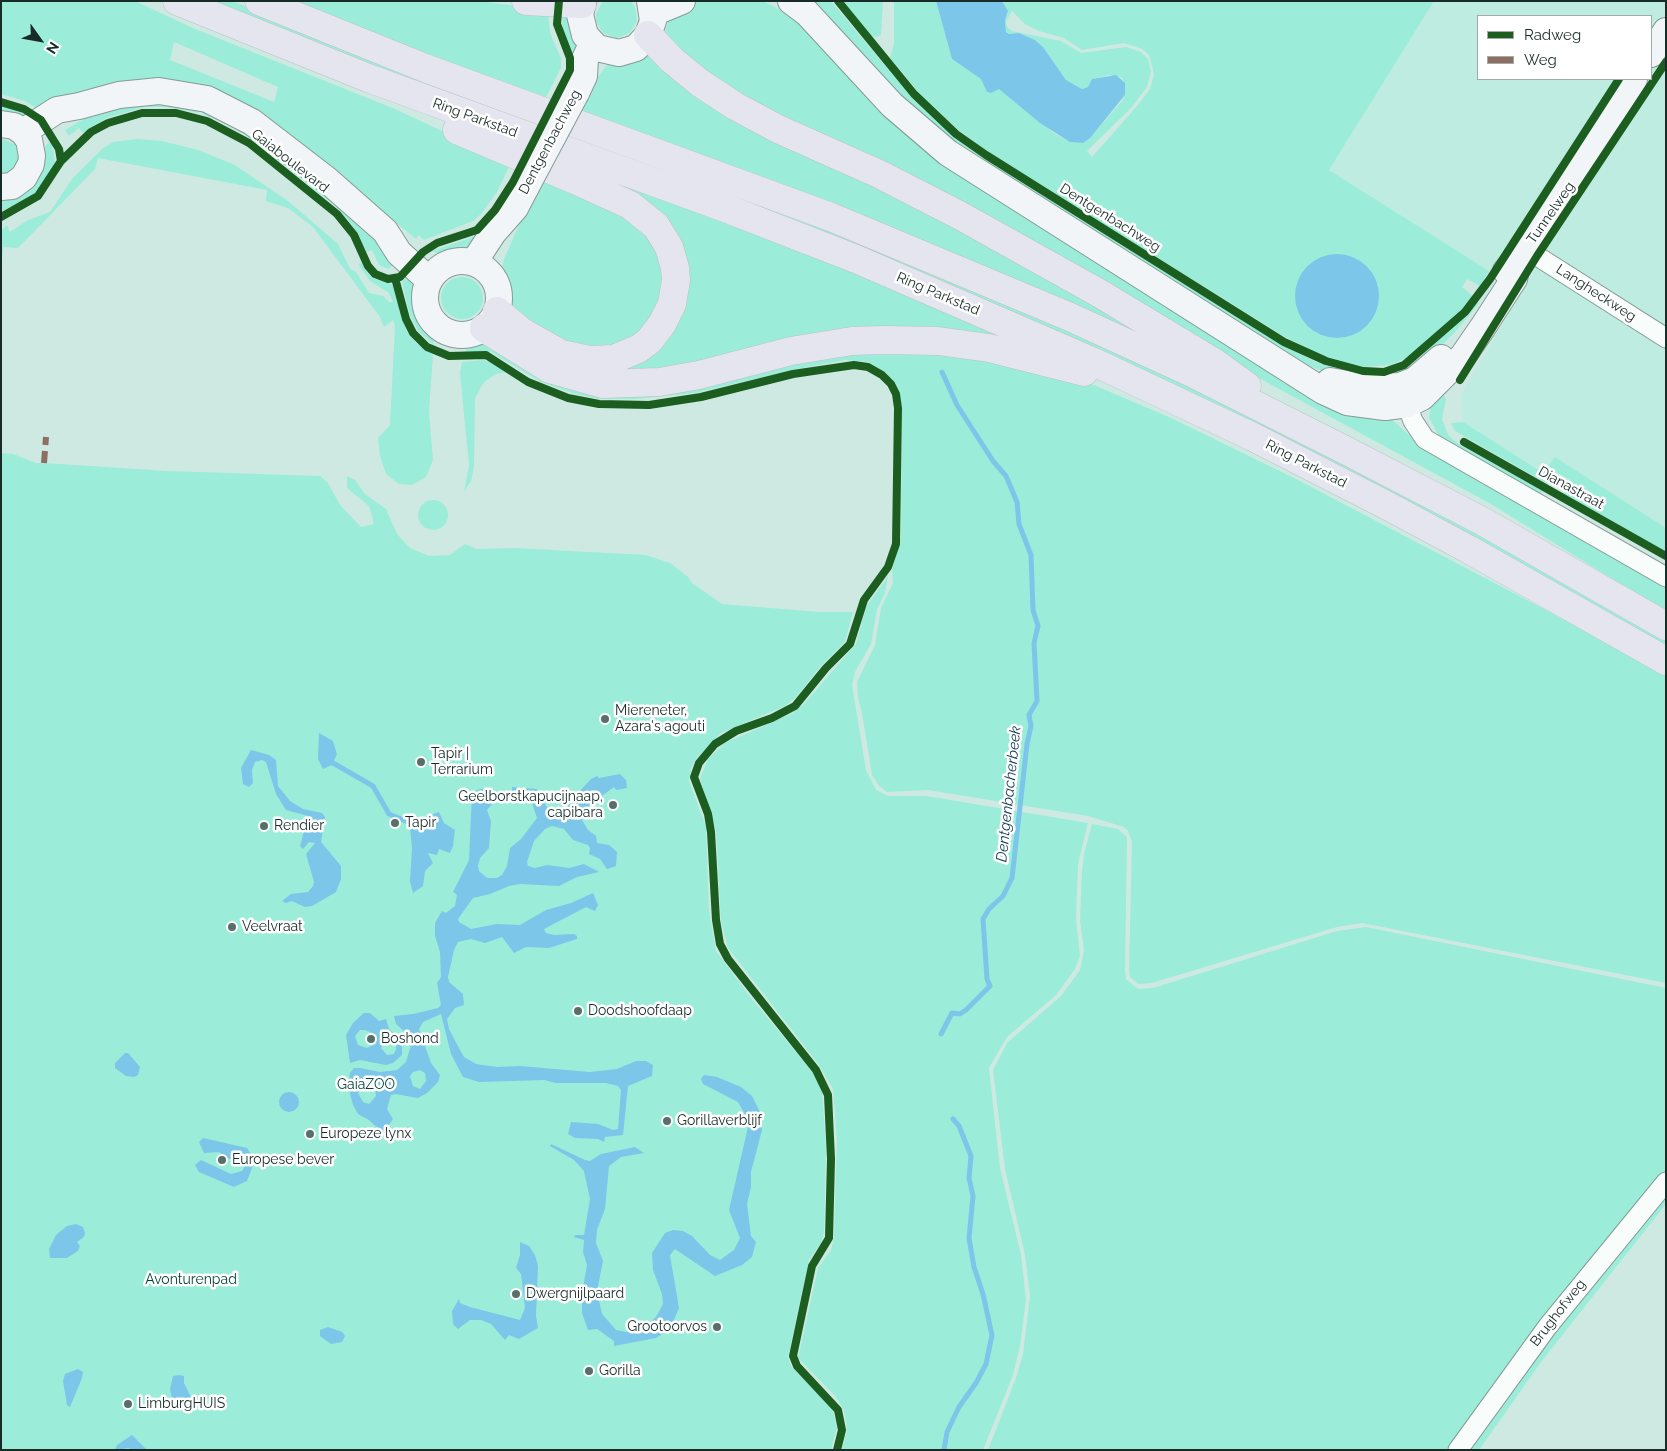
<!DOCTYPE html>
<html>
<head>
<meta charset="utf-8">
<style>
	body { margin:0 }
	#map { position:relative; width:1667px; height:1451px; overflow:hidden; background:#cee9e2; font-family:Raleway,sans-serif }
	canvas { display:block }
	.frame { position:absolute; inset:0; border:2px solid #182c27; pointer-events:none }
	.legend { position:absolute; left:1477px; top:15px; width:175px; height:65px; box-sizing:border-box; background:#fff; border:1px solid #a3aba9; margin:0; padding:6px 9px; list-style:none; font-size:15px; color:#182c27 }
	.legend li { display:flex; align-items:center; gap:10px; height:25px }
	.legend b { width:25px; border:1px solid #a3aba9 }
	.north { position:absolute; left:15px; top:15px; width:50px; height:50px; -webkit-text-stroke:4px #fff; paint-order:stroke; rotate:122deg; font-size:14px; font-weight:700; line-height:20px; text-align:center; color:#182c27 }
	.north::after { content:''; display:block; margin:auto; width:18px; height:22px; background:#182c27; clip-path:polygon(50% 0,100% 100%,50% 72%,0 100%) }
</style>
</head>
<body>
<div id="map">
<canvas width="1667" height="1451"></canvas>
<div class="frame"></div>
<ul class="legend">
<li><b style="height:6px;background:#1b5e20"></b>Radweg</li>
<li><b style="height:6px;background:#8d6e63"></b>Weg</li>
</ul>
<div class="north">N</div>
</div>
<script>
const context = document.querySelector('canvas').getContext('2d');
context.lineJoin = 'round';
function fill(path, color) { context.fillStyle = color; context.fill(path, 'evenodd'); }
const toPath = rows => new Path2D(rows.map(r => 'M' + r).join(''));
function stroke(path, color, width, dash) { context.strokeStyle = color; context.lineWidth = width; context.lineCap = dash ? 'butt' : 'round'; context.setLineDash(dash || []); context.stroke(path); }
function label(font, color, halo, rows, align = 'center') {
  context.font = font + ' Raleway,sans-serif'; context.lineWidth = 5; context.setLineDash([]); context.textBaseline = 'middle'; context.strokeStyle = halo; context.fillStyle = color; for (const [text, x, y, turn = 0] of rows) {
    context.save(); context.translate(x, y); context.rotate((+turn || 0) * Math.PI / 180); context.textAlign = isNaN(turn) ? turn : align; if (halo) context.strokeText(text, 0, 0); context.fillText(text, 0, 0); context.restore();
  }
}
fill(toPath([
	[1434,1,1666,1,1666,528,1556,457,1543,473,1463,422,1460,396,1522,292,1329,170],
	[1478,16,1651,16,1651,79,1478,79]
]), '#bfece1');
fill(toPath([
	[1,1,135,1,195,29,395,109,511,163,497,192,481,214,473,221,424,240,419,235,416,239,262,114,222,93,38,109,25,101,1,94],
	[174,42,278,87,274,102,170,60],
	[198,1,232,1,342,45,922,264,1233,403,1666,635,1666,652,1352,478],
	[282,1,478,1,548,10,550,33,561,58,561,68,543,103],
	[603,1,631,1,635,7,637,21,630,33,617,38,603,33,596,21,596,14],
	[699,1,763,1,792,16,891,117,1388,416,1419,444,1666,585,1666,612,1491,504,1211,352,778,123,674,53,664,38,668,21,685,6],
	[809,1,831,1,914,100,964,145,1273,340,1316,362,1361,375,1388,375,1415,364,1421,366,1394,379,1378,382,1359,381,1311,367,1272,347,1024,191,954,144,894,93],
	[843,1,883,1,881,35,876,37,871,36],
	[894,1,936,1,952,59,981,79,988,93,999,88,1054,133,1070,142,1083,143,1093,134,1122,101,1125,95,1122,78,1109,75,1092,79,1088,87,1082,89,1066,80,1043,47,1035,40,1019,33,1009,34,1006,31,1005,20,1008,13,1002,1,1003,3,1005,1,1434,1,1329,170,1489,271,1480,286,1467,279,1462,287,1474,297,1450,323,1406,358,1390,365,1364,367,1340,362,1314,352,1285,337,1087,214,985,150,955,127,920,94,890,58,894,44],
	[1012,11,1025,24,1039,31,1064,38,1082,50,1124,43,1142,49,1149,55,1154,74,1150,89,1137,106,1092,157,1087,151,1131,108,1147,87,1151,71,1148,59,1141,52,1126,47,1081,53,1061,41,1012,31,1007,27,1006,21],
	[1336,254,1357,259,1368,268,1372,274,1378,303,1373,316,1345,337,1338,338,1316,333,1298,311,1295,297],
	[562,12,573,13,579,40,574,58,563,33],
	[648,47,841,162,1136,326,1130,331,580,115,592,91,589,89,606,66],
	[136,102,197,107,198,113,168,107,144,107,107,118,83,133,79,128,69,136,65,130,89,116],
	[1,105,15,108,33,117,1,116],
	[205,110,222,116,292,166,398,259,389,269,379,265,372,250,367,252,353,226,334,205,247,136,225,123,201,113],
	[1,139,15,144,19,155,19,160,13,170,1,175],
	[137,139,162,141,198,150,235,165,288,201,338,244,350,269,356,272,369,293,383,296,389,302,393,302,389,293,370,281,358,264,362,263,367,272,375,279,392,284,406,330,416,343,433,355,429,411,433,460,426,477,412,485,399,484,386,474,380,456,378,438,390,425,395,326,393,320,384,327,380,317,313,227,288,208,266,201,267,190,98,158,95,169,18,248,3,247,1,276,1,231,7,225,10,232,28,220,50,212,72,179,102,149,113,142],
	[51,140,55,162,42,186,28,200,1,211,1,196],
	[555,158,717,217,1034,346,939,336,617,377,535,347,648,349,679,258],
	[547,173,631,213,667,260,659,318,613,352,554,345,505,301,501,274,504,259,526,209],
	[476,236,467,252,443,255,432,251],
	[411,272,418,285,421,315,431,332,434,345,418,331,409,313,402,282],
	'441 298a21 21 0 1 1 42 0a21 21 0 1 1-42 0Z',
	[1477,302,1479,303,1456,331,1427,360,1423,352,1460,321],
	[480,339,565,380,883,345,1068,374,1171,418,1296,479,1666,673,1666,983,1362,923,1337,927,1152,983,1138,984,1130,977,1129,971,1132,842,1128,831,1124,827,1088,816,928,790,887,792,879,786,872,775,862,713,858,698,857,682,875,645,881,608,893,583,892,570,901,537,902,406,898,389,886,373,868,362,846,360,792,370,695,393,636,399,599,399,575,394,541,382,491,352,464,353,471,344],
	[484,360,494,364,506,372,496,374,484,382,475,398,474,467,471,481,464,492,469,465,460,373,462,362],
	[1441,390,1446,399,1442,419,1448,435,1457,443,1543,491,1540,495,1439,436,1429,417,1431,406],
	[1463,422,1543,473,1555,457,1666,528,1666,552,1563,493,1570,480,1555,472,1548,484,1455,431,1451,423],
	[1,453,13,454,36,463,44,463,167,471,320,476,328,483,340,505,361,527,374,524,369,506,347,488,347,476,355,480,365,494,386,509,397,534,410,548,429,556,450,555,465,544,477,549,514,548,646,555,670,563,688,577,692,583,722,604,820,612,853,612,845,642,822,665,796,697,785,706,721,733,696,759,691,768,689,781,706,827,709,911,716,951,748,994,814,1074,822,1091,826,1148,824,1232,821,1243,809,1260,788,1357,791,1366,825,1400,833,1412,837,1427,831,1450,1,1450],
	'418 515a15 15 0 1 1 30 0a15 15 0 1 1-30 0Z',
	[888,576,885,593,877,609,871,644,855,672,852,685,866,770,876,790,888,796,927,796,1088,823,1078,864,1076,918,1080,956,1075,969,1056,995,1007,1037,989,1068,1000,1168,1021,1255,1026,1300,1020,1346,1013,1375,983,1450,842,1450,847,1430,844,1410,836,1397,798,1358,818,1268,831,1250,834,1237,837,1141,833,1089,819,1065,728,948,721,922,716,830,700,779,708,759,725,743,791,714,804,704,856,644,866,607],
	[1092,824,1118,829,1127,837,1125,971,1126,979,1138,989,1153,988,1337,931,1366,927,1666,988,1666,1173,1451,1450,988,1450,1016,1378,1023,1354,1030,1296,1025,1255,1005,1169,993,1070,1007,1043,1061,996,1080,970,1084,951,1080,920,1082,872,1084,854],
	[1666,1191,1666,1204,1541,1362,1479,1450,1465,1450,1525,1365]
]), '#9cecda');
fill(toPath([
	[936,1,1002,1,1008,11,1005,20,1006,32,1009,34,1019,33,1035,40,1043,47,1066,80,1082,89,1088,87,1092,79,1116,75,1125,83,1125,95,1090,138,1083,143,1070,142,1040,123,999,89,991,93,987,92,981,79,952,59],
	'1295 296a42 42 0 1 1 84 0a42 42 0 1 1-84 0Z',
	[319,733,333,741,337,754,332,765,323,769,318,759],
	[251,750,269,755,276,760,278,786,290,801,303,809,322,813,325,817,321,842,341,866,341,879,336,892,312,906,305,907,292,901,286,903,282,901,291,894,308,892,313,886,314,882,306,854,315,843,309,842,303,849,300,846,305,827,312,817,286,810,276,794,266,762,262,760,255,762,252,770,253,783,249,787,243,784,241,768],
	[620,774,626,780,627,788,616,790,614,787,603,795,588,806,582,820,588,830,596,836,597,843,609,845,617,852,616,866,607,869,600,859,589,854,590,848,588,845,573,840,564,829,552,826,545,829,534,841,527,862,528,866,535,868,547,865,569,868,584,864,599,872,577,877,559,886,520,884,509,886,490,894,473,898,458,919,459,922,471,929,497,924,520,925,546,910,571,903,593,893,598,905,595,911,586,907,544,929,546,933,554,935,574,934,577,936,577,939,549,948,526,947,514,953,502,937,485,943,471,939,458,942,454,950,448,977,449,982,463,994,464,1005,455,1008,447,1019,449,1029,460,1050,464,1057,476,1064,497,1067,520,1066,590,1072,617,1069,636,1061,646,1061,653,1065,652,1076,628,1086,623,1135,605,1137,604,1142,598,1139,575,1138,568,1134,571,1122,598,1124,613,1130,618,1129,621,1090,618,1086,606,1083,556,1083,544,1080,479,1082,463,1077,451,1054,441,1014,423,1022,419,1029,431,1063,440,1075,438,1082,427,1093,418,1098,395,1094,391,1095,387,1109,393,1119,386,1129,382,1132,369,1120,358,1114,353,1105,348,1086,350,1073,354,1068,360,1068,380,1072,397,1070,406,1062,411,1045,408,1035,396,1024,394,1016,413,1014,438,1008,441,1005,437,983,441,977,440,952,435,936,435,923,442,911,446,913,455,906,457,895,453,892,469,860,472,793,477,790,485,788,485,791,493,792,493,803,487,810,491,821,489,848,480,858,478,866,479,871,487,878,497,878,502,875,507,866,510,848,521,839,537,818,532,803,515,797,508,798,507,792,512,791,512,787,537,789,549,811,554,814,565,811,574,797,591,779,597,776,599,778],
	[420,1070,425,1073,426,1081,420,1089,413,1086,410,1076,413,1072],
	[366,1081,371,1081,375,1087,376,1096,369,1104,363,1102,358,1093],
	[439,812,444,823,455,830,453,846,450,853,439,849,437,855,428,853,433,863,425,871,423,886,413,893,410,881,412,848,410,828,421,818],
	[364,1013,370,1013,379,1021,386,1019,389,1029,402,1040,402,1055,393,1063,386,1065,360,1060,350,1063,346,1035,353,1023],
	[360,1030,365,1030,377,1035,376,1044,367,1048,358,1045,355,1036],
	[389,1042,396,1045,396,1049,394,1054,387,1055,381,1048,383,1044],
	[125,1053,128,1053,140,1067,138,1075,134,1077,126,1076,115,1068,115,1063],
	[704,1075,717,1077,741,1087,752,1096,760,1112,762,1130,751,1172,751,1187,747,1204,751,1236,756,1242,752,1257,742,1265,715,1276,675,1249,670,1255,679,1308,670,1329,656,1338,614,1346,614,1341,597,1329,588,1330,582,1313,582,1293,587,1265,583,1252,584,1240,574,1237,575,1235,584,1235,590,1199,584,1171,574,1160,550,1146,551,1144,585,1160,590,1161,601,1154,635,1147,644,1153,621,1157,609,1166,605,1209,597,1230,596,1243,603,1261,597,1291,602,1314,616,1330,626,1332,643,1329,656,1317,663,1304,662,1294,653,1270,652,1253,665,1233,673,1230,683,1231,692,1236,710,1255,720,1260,734,1250,740,1238,729,1210,748,1127,747,1118,738,1102,703,1084,701,1079],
	'279 1102a10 10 0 1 1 20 0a10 10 0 1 1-20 0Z',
	[203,1138,247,1148,252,1156,252,1168,247,1181,234,1187,199,1172,195,1165,201,1160,231,1174,242,1171,247,1163,237,1154,229,1159,219,1152,204,1153,199,1142],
	[76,1224,83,1227,85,1233,84,1237,77,1242,80,1246,78,1251,67,1258,50,1258,49,1249,56,1235,67,1226],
	[520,1242,529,1246,535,1255,538,1266,536,1316,538,1328,519,1339,509,1335,505,1340,491,1324,481,1320,470,1320,458,1329,453,1324,452,1311,459,1299,460,1303,470,1307,520,1320,525,1308,521,1274,516,1268,520,1255],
	[328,1327,342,1332,345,1336,342,1342,331,1344,320,1336,320,1330],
	[78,1369,83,1372,82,1378,70,1407,67,1405,63,1381,65,1374],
	[179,1375,184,1376,184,1383,193,1401,193,1411,187,1413,176,1409,172,1398,170,1389,173,1376],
	[132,1435,147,1450,131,1450,129,1448,115,1450,117,1445]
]), '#7cc6ea');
stroke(toPath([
	[333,763,373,786,389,814,413,824],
	[941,1034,952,1013,960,1014,966,1010,990,986,987,979,983,919,989,909,1003,896,1012,878,1027,744,1031,726,1029,715,1037,701,1034,643,1038,626,1033,610,1031,555,1019,524,1017,502,1006,476,993,461,957,405,942,372],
	[944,1450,947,1432,959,1407,976,1383,986,1364,992,1335,983,1294,974,1267,969,1238,973,1196,969,1178,971,1156,959,1126,953,1119]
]), '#7cc6ea', 5);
const street = toPath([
	[1526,249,1666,338],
	[1403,393,1413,421,1425,439,1666,577],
	[1458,1450,1548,1326,1666,1182]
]);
const secondary = toPath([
	[583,1,580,15,585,35,597,48,619,53,636,48,648,35,653,21,650,1],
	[791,1,807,13,892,105,948,153,1323,391,1347,402,1385,407,1408,404,1422,397,1463,356,1483,327,1514,279,1518,260],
	[653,13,682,1],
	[1651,54,1666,31],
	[576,93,584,76,585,59,592,44],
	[1,124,14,126,23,132,29,140,32,156,31,164,24,177,12,186,1,187],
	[23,132,57,110,79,106,119,95,159,91,207,99,252,122,326,179,385,231,399,253,429,280],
	'425 298a37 37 0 1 1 74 0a37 37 0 1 1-74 0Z',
	[474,262,493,233,515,208,526,187],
	[1506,271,1526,249,1634,79],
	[1330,381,1366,387,1400,386,1415,380,1441,358]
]);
const highway = toPath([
	[177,1,368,78,725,208,856,259,1094,362,1253,437,1386,505,1468,549,1666,661],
	[259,1,425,68,831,217,1070,317,1192,373,1345,450,1482,521,1666,626],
	[526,1,582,4],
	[648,35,672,60,700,83,735,106,778,129,879,174,959,215,1099,293,1215,363,1247,386],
	[457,130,575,180,630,205,656,226,669,247,675,268,676,280,672,304,662,324,649,341,638,349,614,359,590,360,561,354,522,332,497,311],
	[484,328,550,369,603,384,659,382,699,375,791,351,852,341,883,340,938,341,989,348,1084,372]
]);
stroke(street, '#859b96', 21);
stroke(secondary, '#859b96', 28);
stroke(highway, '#b7c5c1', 29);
stroke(street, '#f8fcfb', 19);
stroke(secondary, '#f2f5f7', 26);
stroke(highway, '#e5e5f0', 28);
const secondaryBridge = toPath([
	[526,187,576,93]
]);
stroke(secondaryBridge, '#859b96', 28, []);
stroke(secondaryBridge, '#f2f5f7', 26);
stroke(toPath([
	[44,463,46,437]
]), '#8d6e63', 6, [12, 6]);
stroke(toPath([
	[838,1,914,94,956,134,986,155,1284,342,1326,361,1363,371,1384,372,1404,365,1465,312,1490,279,1619,79],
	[1,102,24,109,41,120,59,149,61,161],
	[1,217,38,196,61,161,91,132,108,123,142,113,176,113,207,121,249,143,337,214,354,235,368,266,375,274,388,279,400,277,423,252,437,243,477,230,495,210,513,182,570,70,570,58,557,24,559,1],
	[395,278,406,319,413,333,427,347,449,356,486,355,528,382,568,398,599,404,649,405,701,397,793,374,854,365,868,367,882,375,891,384,896,394,898,408,896,544,888,567,864,600,850,644,826,668,795,706,772,718,736,731,715,744,699,763,694,777,708,814,711,832,716,920,720,944,728,959,816,1070,828,1095,831,1159,829,1238,812,1266,793,1356,797,1366,838,1410,842,1430,837,1450],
	[1460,380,1537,256,1666,62],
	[1464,442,1666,556]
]), '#1b5e20', 8);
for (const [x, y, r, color] of [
	[605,719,5,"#586e68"],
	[421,762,5,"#586e68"],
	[613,805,5,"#586e68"],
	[395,823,5,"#586e68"],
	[264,826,5,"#586e68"],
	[232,927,5,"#586e68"],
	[578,1011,5,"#586e68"],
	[371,1039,5,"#586e68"],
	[667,1121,5,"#586e68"],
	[310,1134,5,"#586e68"],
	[222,1160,5,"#586e68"],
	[516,1294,5,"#586e68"],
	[717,1327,5,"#586e68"],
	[589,1371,5,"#586e68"],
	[128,1404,5,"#586e68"]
]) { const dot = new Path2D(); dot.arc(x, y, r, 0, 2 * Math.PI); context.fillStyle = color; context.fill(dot); stroke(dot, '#fff', 2); }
label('14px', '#182c27', '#fff', [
	["Ring Parkstad",475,118,20],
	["Dentgenbachweg",550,142,-62],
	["Gaiaboulevard",290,161,38],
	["Tunnelweg",1551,213,-55],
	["Dentgenbachweg",1110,218,32],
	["Langheckweg",1596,293,33],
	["Ring Parkstad",938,294,23],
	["Ring Parkstad",1306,464,27],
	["Dianastraat",1571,488,29],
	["Brughofweg",1558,1313,-52]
]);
label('14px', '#182c27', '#fff', [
	["Miereneter,",615,711],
	["Azara's agouti",615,727],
	["Tapir |",431,754],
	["Terrarium",431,770],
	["Geelborstkapucijnaap,",603,797,"right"],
	["capibara",603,813,"right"],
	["Tapir",405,823],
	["Rendier",274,826],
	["Veelvraat",242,927],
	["Doodshoofdaap",588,1011],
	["Boshond",381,1039],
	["Gorillaverblijf",677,1121],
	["Europeze lynx",320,1134],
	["Europese bever",232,1160],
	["Dwergnijlpaard",526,1294],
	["Grootoorvos",707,1327,"right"],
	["Gorilla",599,1371],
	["LimburgHUIS",138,1404]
], 'left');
label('14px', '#09443a', '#fff', [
	["GaiaZOO",366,1085],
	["Avonturenpad",191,1280]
]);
label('italic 15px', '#133b52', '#fff', [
	["Dentgenbacherbeek",1009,794,-84]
]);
</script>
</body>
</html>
